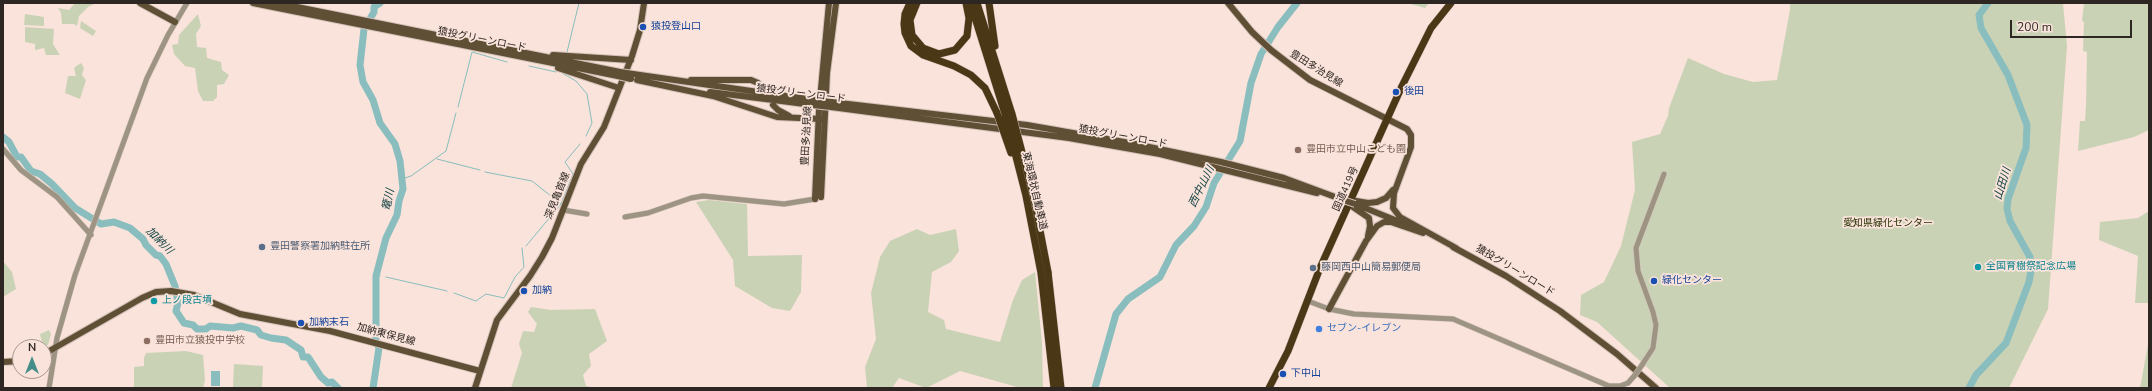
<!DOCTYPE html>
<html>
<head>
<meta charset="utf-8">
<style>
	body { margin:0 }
	#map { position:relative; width:2152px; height:391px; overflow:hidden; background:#f9e3da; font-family:"Nunito Sans",sans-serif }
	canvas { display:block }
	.frame { position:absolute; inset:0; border:4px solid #2e2622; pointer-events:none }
	.north { position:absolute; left:12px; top:339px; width:40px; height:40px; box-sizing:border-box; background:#f9e3da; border:1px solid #a89790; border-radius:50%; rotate:0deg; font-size:11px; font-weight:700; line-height:16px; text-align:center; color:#2e2622 }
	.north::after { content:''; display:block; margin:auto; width:14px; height:18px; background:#458d8a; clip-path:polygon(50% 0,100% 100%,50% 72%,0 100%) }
	.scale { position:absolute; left:2010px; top:20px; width:122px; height:18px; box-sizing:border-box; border:2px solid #2e2622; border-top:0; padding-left:5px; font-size:12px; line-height:14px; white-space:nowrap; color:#2e2622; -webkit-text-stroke:3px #f9e3da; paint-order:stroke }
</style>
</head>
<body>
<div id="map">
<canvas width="2152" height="391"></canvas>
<div class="frame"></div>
<div class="north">N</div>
<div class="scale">200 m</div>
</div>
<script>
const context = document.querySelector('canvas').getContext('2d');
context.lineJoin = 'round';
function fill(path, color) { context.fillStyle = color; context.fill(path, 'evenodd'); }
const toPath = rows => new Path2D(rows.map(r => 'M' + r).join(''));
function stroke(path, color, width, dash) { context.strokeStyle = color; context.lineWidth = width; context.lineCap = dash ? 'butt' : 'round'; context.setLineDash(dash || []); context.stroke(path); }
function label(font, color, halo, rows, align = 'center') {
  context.font = font + ' "Nunito Sans","Noto Sans JP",sans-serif'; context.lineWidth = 3.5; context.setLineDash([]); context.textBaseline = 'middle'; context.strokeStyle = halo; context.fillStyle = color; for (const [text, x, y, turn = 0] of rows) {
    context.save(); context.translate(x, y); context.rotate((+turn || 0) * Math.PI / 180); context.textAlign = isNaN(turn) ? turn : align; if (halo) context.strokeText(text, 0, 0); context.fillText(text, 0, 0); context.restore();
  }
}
fill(toPath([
	[75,3,96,3,88,7,79,16,77,26,74,24,62,24,61,13,58,8,69,10],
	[1407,3,1429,3,1425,8],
	[1790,3,2063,3,2067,46,2048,309,2009,388,1670,388,1597,322,1580,315,1581,295,1604,282,1621,246,1635,190,1632,142,1660,134,1668,116,1669,108,1688,58,1724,74,1753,82,1777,80,1790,10],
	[2084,3,2149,3,2149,130,2134,137,2078,151,2080,121,2085,121,2086,105,2087,52,2083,51,2084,22,2082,21],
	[25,14,44,17,44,26,24,25],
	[198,14,201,26,196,34,197,47,206,48,207,58,221,62,222,70,229,75,224,84,217,85,217,97,213,101,203,101,198,91,195,68,185,66,174,54,172,45,178,44,179,35],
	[81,21,96,31,93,36,80,28],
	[25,27,54,29,53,44,60,55,46,55,44,48,35,50,35,44,25,42],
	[81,63,84,68,82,75,86,80,80,99,65,93,68,76,76,76,74,68],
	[709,200,747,204,748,256,802,255,801,292,790,311,772,308,735,286,733,260,696,202],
	[2149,211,2149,303,2135,303,2138,256,2099,240,2100,222,2138,218],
	[917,229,930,235,956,229,959,251,951,262,932,272,928,312,944,320,946,329,1000,342,1013,300,1022,280,1035,272,1042,343,1043,388,1021,388,960,371,926,388,899,378,892,388,867,388,865,367,876,339,871,293,880,257,890,241],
	[3,261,12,272,16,289,3,297],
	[531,307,551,310,595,309,607,341,589,354,591,366,583,375,586,386,595,388,511,388,522,353,519,344,523,331,534,332,537,324,528,312],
	[49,330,51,334,48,345,40,347,42,342,40,334],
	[2149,339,2149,388,2140,388],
	[186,351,203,355,205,380,203,388,134,388,134,367,144,366,144,358,146,353],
	[234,364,263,366,262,388,233,388]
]), '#cad2b6');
fill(toPath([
	[211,371,220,371,220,386,211,386]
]), '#89bdbe');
stroke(toPath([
	[567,52,579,3],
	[529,66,556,72],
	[562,73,576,81,587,94,592,123,586,136],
	[458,107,472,52,507,62],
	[437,159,480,170],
	[485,172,532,181,561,204,526,246],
	[402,179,411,176,446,151,456,113],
	[561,204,573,174,565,162,580,144],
	[376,276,380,276],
	[386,277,447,291],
	[454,293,476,301,486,294,504,298,515,277,524,267,522,248]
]), '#89bdbe', 1);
stroke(toPath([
	[3,137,9,142,17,157,21,157,31,171,40,174,52,184,75,208,101,224,114,222,130,228,143,239,146,245,156,255,160,256,166,264,175,286,178,303,176,311,184,323,193,325,197,329,206,329,210,326,233,328,241,326,257,330,261,335,271,338,286,340,301,350,303,357,308,357,321,377,328,383,332,382,338,388],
	[373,388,379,348,376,342,376,276,386,238,397,215,399,201,403,189,400,161,395,144,380,123,373,100,363,82,360,65,364,29,374,12,374,7,380,3],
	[1095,388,1116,314,1128,299,1160,277,1176,245,1194,226,1206,207,1214,183,1240,141,1251,83,1261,54,1278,27,1297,3],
	[1969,388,1976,375,2006,343,2029,282,2031,271,2030,257,2010,221,2007,209,2008,199,2026,148,2027,125,2008,75,1981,28,1979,15,1988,3]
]), '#89bdbe', 7);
const minor = toPath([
	[3,149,21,170,57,197,91,235],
	[563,210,587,214],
	[625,217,648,213,691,198,703,196,784,204,815,199],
	[1308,301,1329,309,1354,314,1453,319,1609,386,1620,386,1628,383,1635,375],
	[1642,365,1653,348,1656,325,1653,312,1638,271,1636,248,1664,174],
	[49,388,57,338,75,275,147,78,168,35,187,3]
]);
const major = toPath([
	[140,3,175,22],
	[253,3,618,76],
	[277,3,620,72],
	[1228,3,1252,32,1271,50,1310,80,1407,129,1411,135,1411,147,1394,193,1393,208,1400,217,1456,248],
	[553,55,631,60],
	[558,68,619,88],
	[633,74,814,100],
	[637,80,713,96,777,117,822,119],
	[691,80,751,80,758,83,766,91],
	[710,92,813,105],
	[831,102,1027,125,1130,143,1221,162,1284,178,1346,201],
	[773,105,778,110,789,116],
	[831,107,1069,138,1160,154,1317,193],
	[821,197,827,73,836,3],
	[815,199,819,110,829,3],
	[1356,201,1368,203,1377,202,1386,198,1393,190],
	[1355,204,1405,224],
	[1353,207,1369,218,1370,226,1368,236],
	[1453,247,1506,276,1560,311,1617,354,1656,388],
	[1329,309,1366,241,1377,226,1384,222,1391,222,1423,233],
	[44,354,142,298,156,292,171,291,194,295,240,314,330,331,480,371],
	[3,362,20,361],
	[475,388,497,320,530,276,542,257,552,238,581,164,604,127,632,56,640,30,644,3]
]);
const highway = toPath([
	[910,3,905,14,904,24,905,33,911,46,923,55,954,66,971,75,985,88,997,113],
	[917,3,910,20,912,35,923,48,939,54,955,50,967,36,969,18,966,3],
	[977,3,1012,114],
	[989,3,995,46],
	[971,5,1005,114],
	[1048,272,1061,388],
	[1041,273,1054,388],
	[1269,388,1288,351,1320,268,1402,86,1431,28,1451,3]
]);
stroke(minor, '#d4c1b9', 6);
stroke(major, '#d4c1b9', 8);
stroke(highway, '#d4c1b9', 8);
stroke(minor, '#9d9484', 5);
stroke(major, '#5f4f34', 6);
stroke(highway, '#493716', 7);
const minorBridge = toPath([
	[1635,375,1642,365]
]);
const majorBridge = toPath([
	[620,72,633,74],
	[618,76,631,79],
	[814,100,831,102],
	[813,105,831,107],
	[1346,201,1355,204]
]);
const highwayBridge = toPath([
	[997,113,1011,153],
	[1005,114,1026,196,1041,273],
	[1012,114,1033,194,1048,272]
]);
stroke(minorBridge, '#d4c1b9', 6, []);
stroke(majorBridge, '#d4c1b9', 8, []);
stroke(highwayBridge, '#d4c1b9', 8, []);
stroke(minorBridge, '#9d9484', 5);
stroke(majorBridge, '#5f4f34', 6);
stroke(highwayBridge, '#493716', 7);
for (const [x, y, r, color] of [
	[643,27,4,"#1a4fb4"],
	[1396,92,4,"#1a4fb4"],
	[1298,150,4,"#8d6e63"],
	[262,247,4,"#5c6f8a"],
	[1978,267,4,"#0f9aa8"],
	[1313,268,4,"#5c6f8a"],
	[1654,281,4,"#1a4fb4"],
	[524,291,4,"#1a4fb4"],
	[154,301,4,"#0f9aa8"],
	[301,323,4,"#1a4fb4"],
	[1319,329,4,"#3f7fe0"],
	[147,341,4,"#8d6e63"],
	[1283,374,4,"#1a4fb4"]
]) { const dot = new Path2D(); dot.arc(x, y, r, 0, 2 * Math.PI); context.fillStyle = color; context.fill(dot); stroke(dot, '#f9e3da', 1.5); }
label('10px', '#164399', '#f9e3da', [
	["猿投登山口",651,27],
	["後田",1404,92],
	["緑化センター",1662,281],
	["加納",532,291],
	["加納末石",309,323],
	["下中山",1291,374]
], 'left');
label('10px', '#2e2622', '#f9e3da', [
	["猿投グリーンロード",482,40,11],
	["豊田多治見線",1316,69,32],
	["猿投グリーンロード",801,94,7],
	["豊田多治見線",807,136,-87],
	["猿投グリーンロード",1123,137,10],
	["国道419号",1346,189,-66],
	["東海環状自動車道",1034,191,77],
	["深見亀首線",558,196,-68],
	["猿投グリーンロード",1515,271,31],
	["加納東保見線",386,335,15]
]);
label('10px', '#785e54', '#f9e3da', [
	["豊田市立中山こども園",1306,150],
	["豊田市立猿投中学校",155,341]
], 'left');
label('10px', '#293305', '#f9e3da', [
	["愛知県緑化センター",1888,224]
]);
label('10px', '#4e5e75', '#f9e3da', [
	["豊田警察署加納駐在所",270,247],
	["藤岡西中山簡易郵便局",1321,268]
], 'left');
label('10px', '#0d838f', '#f9e3da', [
	["全国育樹祭記念広場",1986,267],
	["上ノ段古墳",162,301]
], 'left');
label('10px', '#366cbe', '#f9e3da', [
	["セブン-イレブン",1327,329]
], 'left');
label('italic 11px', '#124344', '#f9e3da', [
	["山田川",2003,184,-73],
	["西中山川",1202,187,-64],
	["篭川",389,200,-78],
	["加納川",159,241,45]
]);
</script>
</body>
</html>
